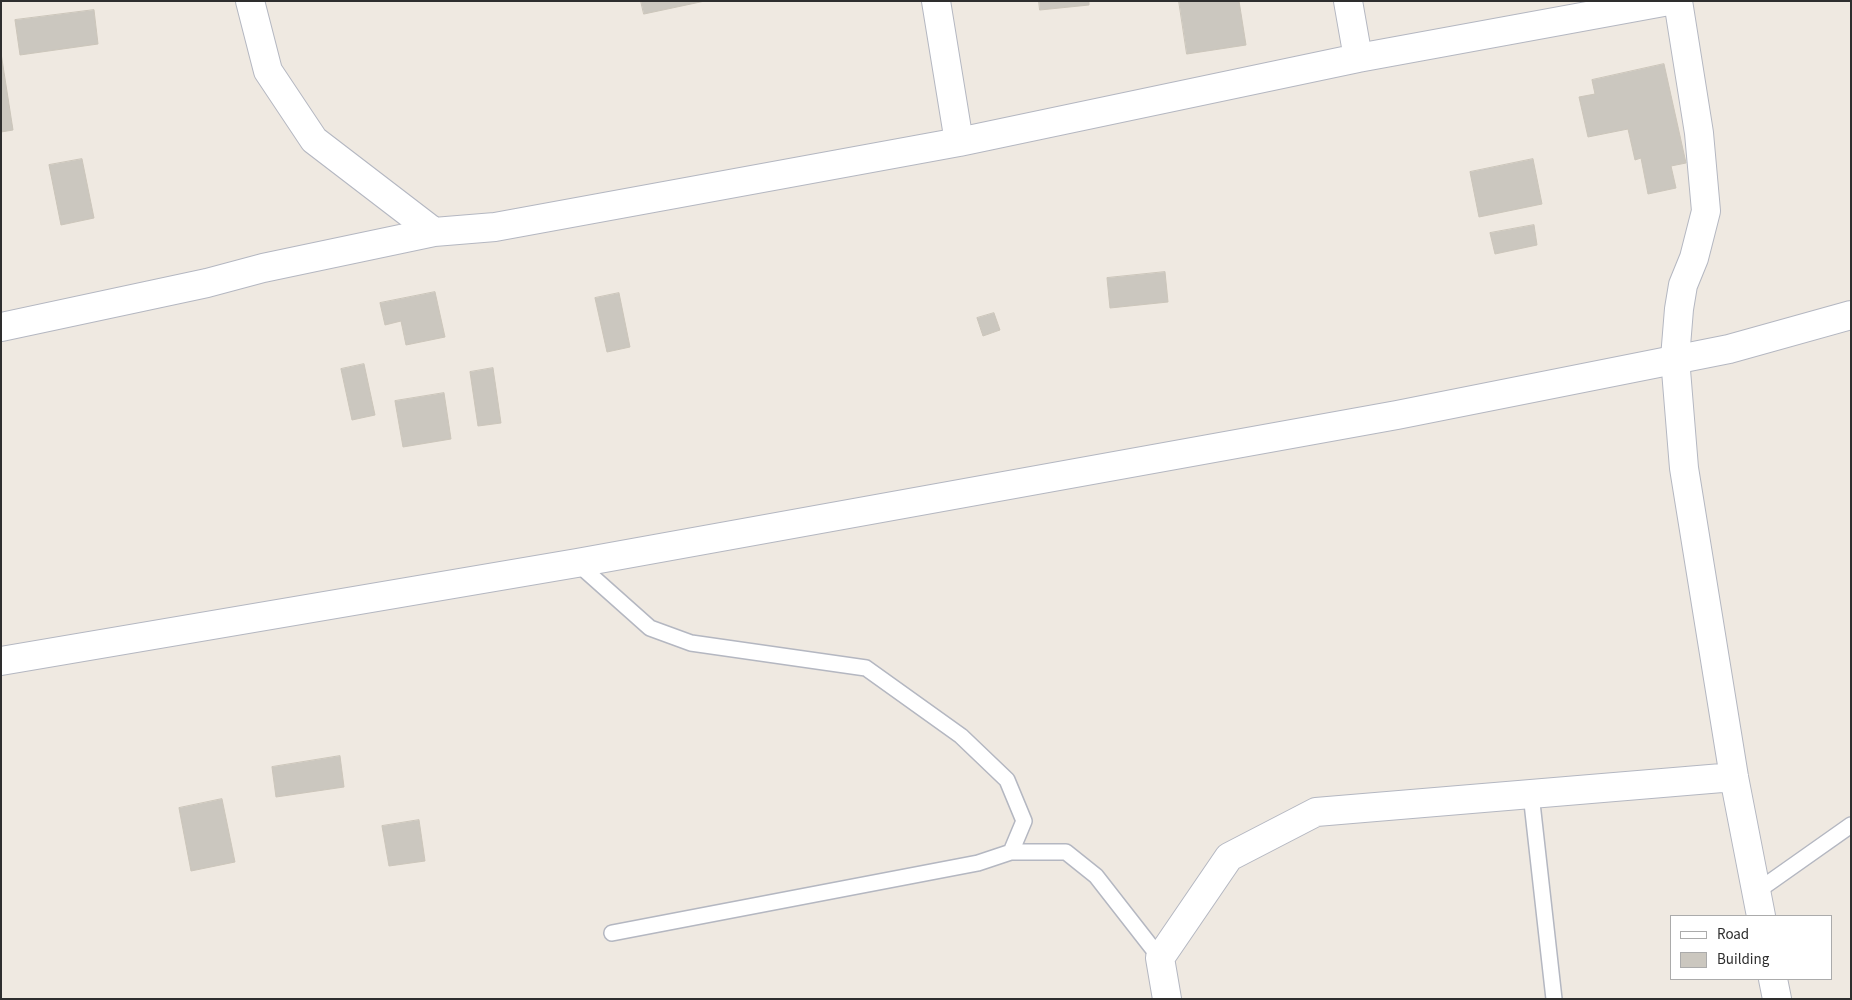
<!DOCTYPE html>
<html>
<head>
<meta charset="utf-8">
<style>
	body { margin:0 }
	#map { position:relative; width:1852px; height:1000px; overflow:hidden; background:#efe9e1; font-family:"Source Sans 3",sans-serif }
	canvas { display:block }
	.frame { position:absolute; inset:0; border:2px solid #2e2e2e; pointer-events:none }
	.legend { position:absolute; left:1670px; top:915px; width:162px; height:65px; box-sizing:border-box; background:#fff; border:1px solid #ababab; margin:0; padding:6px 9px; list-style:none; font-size:15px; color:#2e2e2e }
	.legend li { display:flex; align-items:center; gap:10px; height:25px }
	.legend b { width:25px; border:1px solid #ababab }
</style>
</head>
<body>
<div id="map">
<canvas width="1852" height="1000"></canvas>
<div class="frame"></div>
<ul class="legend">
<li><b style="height:6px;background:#fff"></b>Road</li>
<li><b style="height:14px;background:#cbc7bf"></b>Building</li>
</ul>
</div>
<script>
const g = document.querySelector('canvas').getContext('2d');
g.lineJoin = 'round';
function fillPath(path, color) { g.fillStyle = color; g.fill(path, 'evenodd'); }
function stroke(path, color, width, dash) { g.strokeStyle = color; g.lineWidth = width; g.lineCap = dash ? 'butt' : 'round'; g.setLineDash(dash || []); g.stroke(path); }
const building = new Path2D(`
	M641 1H705L644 14Z
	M1039 1H1089V5L1040 10Z
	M1179 1H1239L1246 45 1187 54Z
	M94 10 98 44 20 55 15 20Z
	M1 53 13 130 1 132Z
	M1664 64 1686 163 1671 166 1676 188 1648 194 1641 158 1635 160 1628 129 1588 137 1579 97 1595 94 1592 80Z
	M82 159 94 218 61 225 49 165Z
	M1533 159 1542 204 1479 217 1470 172Z
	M1534 225 1537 245 1495 254 1490 233Z
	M1165 272 1168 302 1110 308 1107 278Z
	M435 292 445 337 406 345 401 321 385 325 380 303Z
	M619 293 630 347 607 352 595 298Z
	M994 313 1000 330 983 336 977 318Z
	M364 364 375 415 352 420 341 369Z
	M493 368 501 423 478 426 470 372Z
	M444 393 451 439 403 447 395 401Z
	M340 756 344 787 276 797 272 767Z
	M222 799 235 862 191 871 179 808Z
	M419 820 425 861 389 866 382 826Z`);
const lane = new Path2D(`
	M577 563 650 628 691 643 866 668 961 736 1007 780 1024 821 1011 852 978 863 612 933
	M1531 794 1554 999
	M1011 852H1066L1096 876 1160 958
	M1756 892 1851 825`);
const street = new Path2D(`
	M250 1 268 71 314 140 434 232
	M936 1 959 142
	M1348 1 1358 58
	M1678 1 1699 133 1706 211 1694 258 1683 285 1679 309 1675 358 1684 468 1734 777 1761 916
	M1 327 207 283 263 268 434 232 495 227 959 142 1358 58 1669 1
	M1773 979 1777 999
	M1167 999 1160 958 1229 857 1316 812 1734 777`);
const secondary = new Path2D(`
	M1 661 577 563 1397 415 1729 349 1851 315`);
fillPath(building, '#cbc7bf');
stroke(building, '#cbc5ba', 1);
stroke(lane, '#b4b7c1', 18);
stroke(street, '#b4b7c1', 30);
stroke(secondary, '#b4b7c1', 30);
stroke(lane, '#fff', 15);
stroke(street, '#fff', 28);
stroke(secondary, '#fff', 28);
</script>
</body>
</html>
